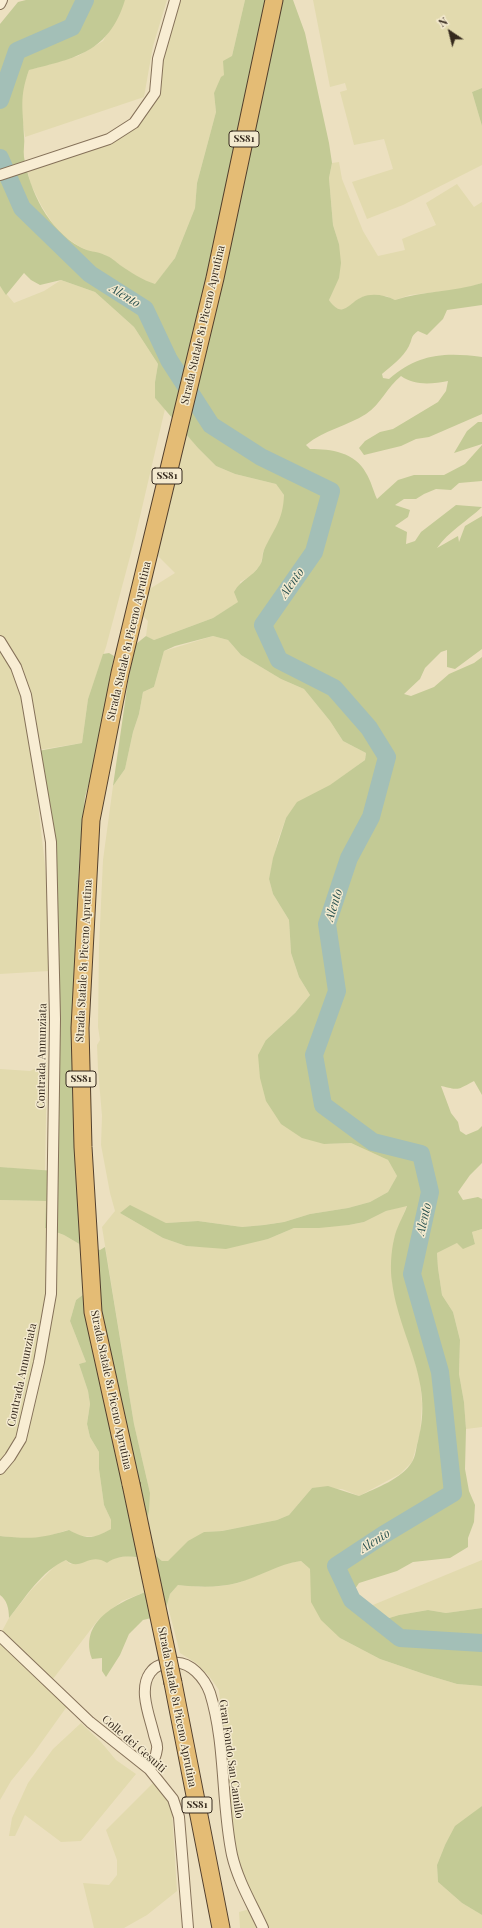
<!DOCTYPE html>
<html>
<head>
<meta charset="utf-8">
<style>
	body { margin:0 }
	#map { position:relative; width:482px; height:1928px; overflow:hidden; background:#ece0c0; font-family:"Playfair Display",serif }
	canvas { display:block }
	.north { position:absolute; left:430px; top:12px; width:40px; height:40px; -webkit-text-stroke:3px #f4eacf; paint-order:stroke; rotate:325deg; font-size:11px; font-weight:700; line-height:16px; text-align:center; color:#35291d }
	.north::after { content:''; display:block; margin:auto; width:14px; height:18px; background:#35291d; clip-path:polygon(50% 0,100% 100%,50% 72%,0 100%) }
</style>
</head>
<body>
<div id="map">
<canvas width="482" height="1928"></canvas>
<div class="north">N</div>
</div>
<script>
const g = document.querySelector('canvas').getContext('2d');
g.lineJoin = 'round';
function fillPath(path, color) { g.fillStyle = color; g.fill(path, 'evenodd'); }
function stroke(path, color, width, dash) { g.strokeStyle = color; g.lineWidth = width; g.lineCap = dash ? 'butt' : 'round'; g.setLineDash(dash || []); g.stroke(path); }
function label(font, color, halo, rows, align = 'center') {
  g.font = font + ' "Playfair Display",serif'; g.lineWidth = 3; g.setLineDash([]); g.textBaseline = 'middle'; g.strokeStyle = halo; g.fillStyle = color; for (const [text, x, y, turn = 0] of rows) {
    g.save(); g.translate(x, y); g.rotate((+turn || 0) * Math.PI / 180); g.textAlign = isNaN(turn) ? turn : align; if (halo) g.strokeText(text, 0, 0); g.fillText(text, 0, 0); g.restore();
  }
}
const farmland = new Path2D(`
	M125 0H167L153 46 144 97 25 137 21 109 22 89 29 70 78 56 103 41Z
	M180 0H245L232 56 224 75 214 93 216 112 197 183 195 208 175 258 155 285 140 279 105 255 91 252 80 247 58 232 41 205 31 185 27 169 129 130 147 114 158 98 163 55Z
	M313 0H482V88L472 92 482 126V165L403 205 367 219 352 182 393 169 384 139 354 145 340 92 347 90 345 83 330 87Z
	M339 162 342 179 363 231 378 256 405 250 402 239 436 225 426 203 457 184 474 207 482 202V283L463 289 410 295 395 300 386 296 362 297 345 309 339 310 333 306 329 300 332 291 339 244 333 225 329 178 332 163Z
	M61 280 95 292 134 327 158 364 155 382V398L165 409 135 538 106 647 88 699 82 743 32 751 48 892 49 971 0 974V286L14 303 44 291Z
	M184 431 198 448 216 466 235 474 276 484 284 495V505L282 517 263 552 261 564 251 576 240 582 239 602 213 618 154 640 146 636 148 621 142 615 148 590 175 573 155 553Z
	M213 636 228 640 241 655 281 679 304 689 330 721 343 741 366 753 365 760 286 818 278 840 269 879 273 894 289 920 291 953 299 977 310 995 295 1013 266 1040 324 1144 351 1143 388 1160 397 1176 388 1192 370 1202 348 1208 310 1214 284 1222 264 1225 242 1227 198 1221 166 1223 151 1216 120 1213 163 1238 186 1246 203 1247 268 1239 294 1228 349 1225 364 1222 386 1211 407 1205 394 1239 392 1258V1282L420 1379 422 1404 420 1434 412 1462 400 1474 359 1496 342 1489 312 1488 289 1515 277 1520 222 1531 204 1532 168 1561H162L150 1551 145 1528 150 1493 134 1424 102 1227 115 1211 110 1193 101 1145 102 1116 98 1069 97 1045 100 1040 98 1027 99 948 103 860 113 786 125 769 133 732 139 714 143 692 154 687 164 651Z
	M47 1063 45 1171 0 1167V1069L30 1071Z
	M0 1200 46 1201 45 1228 64 1235 81 1245 84 1294 76 1300 70 1321 86 1362 79 1364 88 1391 90 1404 87 1424 90 1437 99 1452V1469L104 1505 111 1520V1529L97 1537 80 1536 68 1530 45 1537 29 1539 0 1536Z
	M482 1229V1427L466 1429 464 1402 459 1374 460 1340 453 1312 442 1295 438 1268 437 1253 457 1243 475 1244 472 1232Z
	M127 1556 152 1560 158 1587 122 1601 98 1620 53 1679 48 1685 68 1705 33 1754 11 1781 0 1800V1635L9 1618 32 1589 57 1564 66 1560 70 1564 89 1559H101L107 1563 114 1558Z
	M482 1560V1608L446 1613 428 1610 399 1615 386 1619 368 1607Z
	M301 1561 310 1569 311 1584 340 1638 380 1659 427 1675 457 1684 482 1686V1806L470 1816 445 1845 437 1865 438 1882 462 1903 482 1915V1928H240L239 1912 250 1909 233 1838 219 1690 209 1676 196 1663 180 1653 167 1603 170 1594 178 1585 201 1587 221 1586 238 1583 287 1563Z
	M81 1723 101 1742 116 1760 136 1774 81 1841 61 1842 25 1815 15 1836H9L12 1818 28 1783 53 1749Z
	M155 1781 168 1801 172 1812 177 1891 147 1915 124 1928H94L83 1883 109 1885 117 1875V1860L106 1830Z`);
const green = new Path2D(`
	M26 0H125C109 52 76 58 29 70 19 98 23 108 24 136 25 143 23 150 24 157 30 192 48 229 80 247 88 252 97 251 105 255 111 257 116 262 120 265 132 273 142 280 155 284L175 258 195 208 197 183 216 112 214 93 221 77 224 75 223 61 232 56 245 0H293L305 33 329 143 332 163 329 178 333 225 339 244 341 263 339 278 329 300C343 320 348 303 362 297 372 293 385 295 395 300 423 291 453 292 482 283V305L447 310 443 319 427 335 418 331C410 337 413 338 409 346 403 358 391 366 382 374L383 378 389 379C418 354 444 352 482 357V414L429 437 416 439 401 446 364 455 359 448 365 441 380 432 393 429 438 402 446 391 448 381C432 384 415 386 401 376 387 387 381 404 366 414 347 426 324 430 306 445L310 449C331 449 355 452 366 473 371 481 373 490 377 499L398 480 414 475H444L465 464 482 445V481L459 483 451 490 436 489 424 494 416 499H404L395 505 410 510 408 517 395 526 407 532 406 544 415 541 421 532 456 505 482 507C467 521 448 532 437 548L458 536 459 542 465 526 482 516V649L455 669 447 667V650L441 652 425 668 420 679 404 694 411 696 434 687 449 674 474 663 482 657V1095L474 1081C455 1091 460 1090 441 1086L451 1113 458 1122 460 1131 466 1135 478 1130 482 1126V1163L470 1175 458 1192 463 1200 478 1197 482 1199V1229L472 1232 475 1244 463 1249 457 1243 437 1253 438 1268 442 1295 453 1312 460 1340 459 1374 464 1402 466 1429 465 1469 469 1491 475 1505 474 1522 468 1538V1547L450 1558 413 1562 397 1571 359 1583 353 1592 363 1604 386 1619 399 1615 428 1610 446 1613 482 1608V1686L457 1684 427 1675 380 1659 340 1638 321 1620 311 1602 310 1569 301 1561C278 1564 259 1577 237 1583 217 1588 198 1587 178 1585L170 1594 164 1615 143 1620 129 1634 120 1655 106 1677 102 1671V1658L92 1659C77 1616 128 1599 158 1587L152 1560C136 1557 121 1553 107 1563 89 1551 80 1573 66 1560 41 1571 26 1597 9 1618 9 1609 7 1600 0 1595V1536C30 1539 39 1539 69 1530 87 1540 93 1539 111 1529V1520L104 1505 99 1469V1452L90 1437 87 1424 90 1404 88 1391 79 1364 86 1362 70 1321 76 1300 84 1294 81 1245 64 1235 45 1228 46 1201 0 1200V1167L55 1171 51 834 38 751 82 743 88 699 103 654 109 653 114 656 95 761 85 797 79 862 76 970 96 1249 100 1250 105 1247 134 1424 150 1493 149 1511 145 1528 150 1551 162 1561H168L188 1541 204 1532 222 1531 277 1520 289 1515 312 1488 328 1486 359 1496C376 1488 402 1479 412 1462 416 1456 416 1447 418 1441 435 1380 399 1338 392 1282 390 1269 391 1252 394 1239 396 1228 403 1217 407 1206L386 1211 364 1222 349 1225 319 1228H294L268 1239 226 1249 186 1246 163 1238 120 1213 130 1205 166 1223 198 1221 242 1227 264 1225 284 1222 310 1214 348 1208 370 1202 388 1192 397 1176 388 1160 351 1143 324 1144 302 1138 281 1124 266 1101 260 1078 258 1055 266 1040 295 1013 310 995 299 977 291 953 289 920 273 894 269 879 273 858 286 818 297 802 330 785 365 760 366 753 343 741 330 721 304 689 281 679 241 655 228 640 213 636 175 646 164 651 154 687 143 692 139 714 133 732 125 769 113 786 128 681 136 644 146 636 154 640 213 618 238 602 234 592C242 578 252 578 260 565 263 561 262 555 264 550 274 528 283 521 284 495L276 484 235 474 216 466 198 448 155 398V382L158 364 134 327 95 292 61 280 40 285 31 280 24 273 6 295 0 286V24L18 2Z
	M482 88V126L472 92Z
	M478 422H482V444L454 453 467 431Z
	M482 1806V1915L462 1903 438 1882 437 1865 445 1845 455 1826Z`);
const river = new Path2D(`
	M0 100 17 51 72 27 85 0
	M0 158 22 208 90 274 145 309 169 360 211 425 261 457 331 491 314 552 263 625 279 660 334 688 369 728 387 757 371 817 349 858 327 924 337 991 314 1055 323 1105 373 1142 421 1154 430 1192 412 1274 440 1372 453 1493 383 1535 336 1566 352 1600 400 1638 482 1643`);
const minor = new Path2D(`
	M0 4 2 0
	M0 175 109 139 134 123 155 93 158 59 175 0
	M0 641 16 667 26 695 51 842 55 1019 51 1294 39 1362 21 1439 10 1457 0 1469
	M0 1636 90 1722 149 1769 173 1799 179 1817 188 1928
	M149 1769C153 1763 156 1757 157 1749 158 1745 155 1739 154 1735 150 1717 138 1690 150 1673 156 1664 164 1664 173 1663 190 1660 205 1679 210 1693 226 1744 221 1803 232 1855 238 1881 252 1904 263 1928`);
const trunk = new Path2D(`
	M131 1484 93 1312 83 1147 80 1028 91 820 120 673 215 278 274 0
	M173 1683 221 1928`);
const trunkBridge = new Path2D(`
	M131 1484 173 1683`);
const shields = [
	[244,139,30],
	[167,476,30],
	[81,1079,30],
	[197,1805,30]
];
const shieldNames = [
	["SS81",244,139],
	["SS81",167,476],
	["SS81",81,1079],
	["SS81",197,1805]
];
const streetNames = [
	["Strada Statale 81 Piceno Aprutina",203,325,-77],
	["Strada Statale 81 Piceno Aprutina",129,641,-77],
	["Strada Statale 81 Piceno Aprutina",84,961,-87],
	["Contrada Annunziata",42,1056,-89],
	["Contrada Annunziata",22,1375,-78],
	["Strada Statale 81 Piceno Aprutina",111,1390,78],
	["Strada Statale 81 Piceno Aprutina",177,1707,79],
	["Colle dei Gesuiti",134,1744,41],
	["Gran Fondo San Camillo",231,1759,82]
];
const waterNames = [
	["Alento",125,296,32],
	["Alento",292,583,-55],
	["Alento",334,905,-73],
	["Alento",424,1219,-77],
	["Alento",375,1541,-32]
];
fillPath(farmland, '#e2daae');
fillPath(green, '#c3ca95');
stroke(river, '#a3bfb7', 18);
stroke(minor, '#857159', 12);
stroke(trunk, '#523f2d', 19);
stroke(minor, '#f8edd3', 10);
stroke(trunk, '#e4bc75', 17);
stroke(trunkBridge, '#523f2d', 19, []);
stroke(trunkBridge, '#e4bc75', 17);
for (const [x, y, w] of shields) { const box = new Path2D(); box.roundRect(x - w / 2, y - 8, w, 16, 3); g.fillStyle = '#f4eacf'; g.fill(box); stroke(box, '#35291d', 1); }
label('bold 10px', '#35291d', null, shieldNames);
label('11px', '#35291d', '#f4eacf', streetNames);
label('italic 12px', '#2c5452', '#f4eacf', waterNames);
</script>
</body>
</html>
